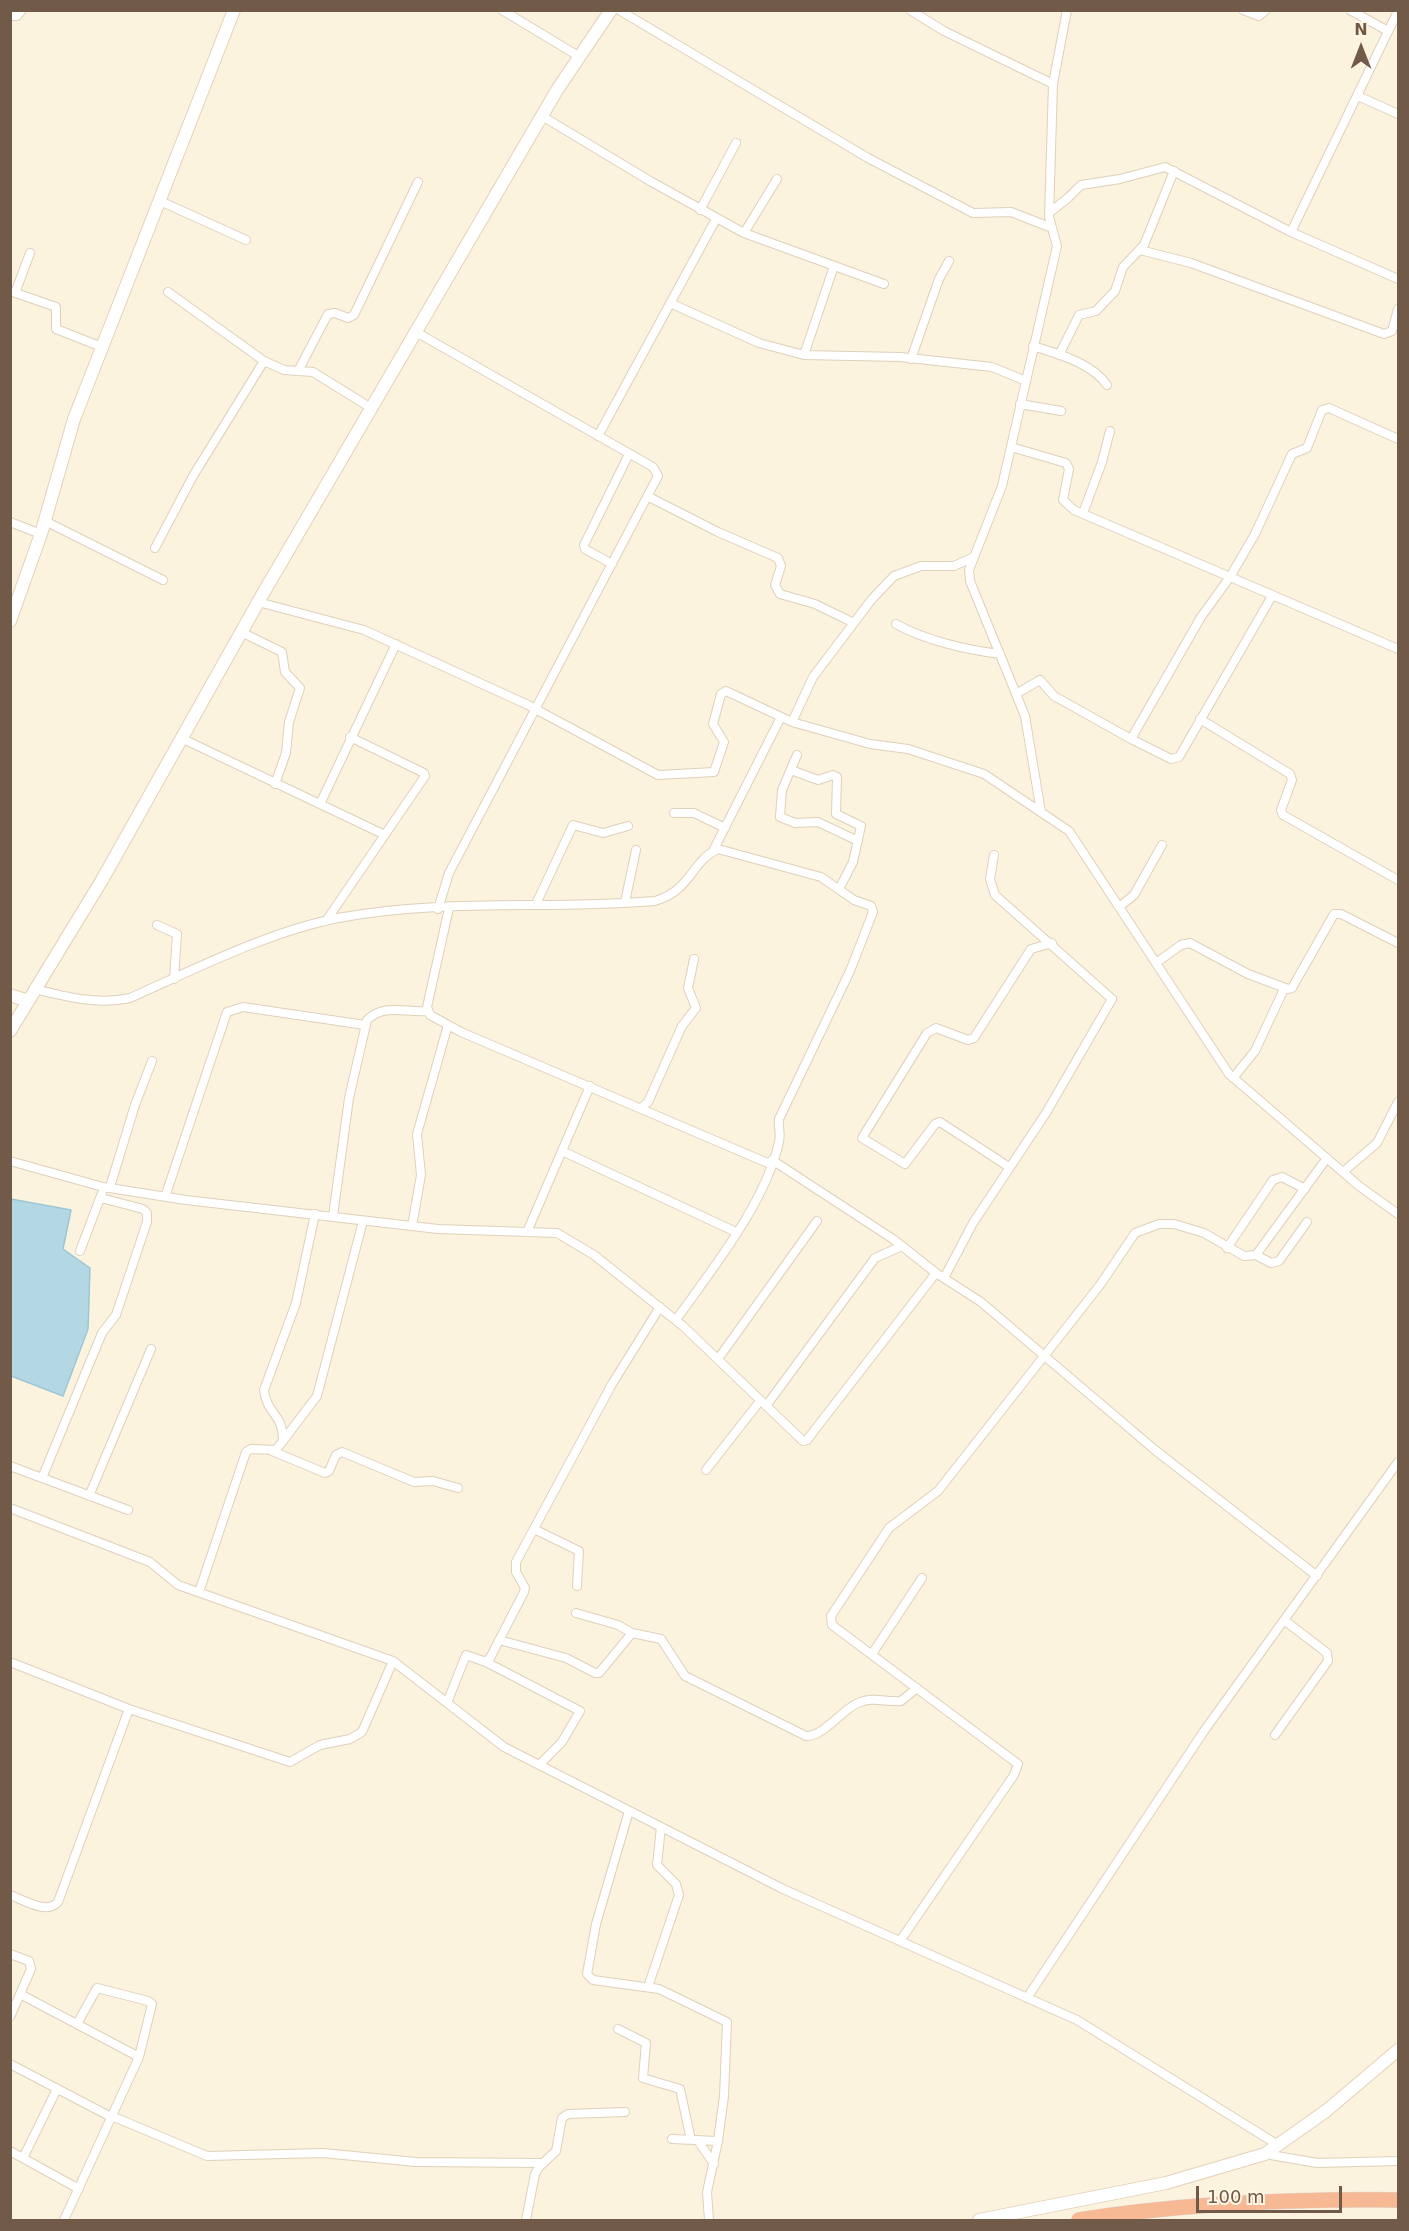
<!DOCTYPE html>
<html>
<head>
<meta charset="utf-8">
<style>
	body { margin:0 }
	#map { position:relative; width:1409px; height:2231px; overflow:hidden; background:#fcf3de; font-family:"DejaVu Sans",sans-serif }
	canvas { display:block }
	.frame { position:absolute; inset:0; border:12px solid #715a47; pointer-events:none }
	.north { position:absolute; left:1331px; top:18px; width:60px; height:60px; -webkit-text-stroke:4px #fff7e4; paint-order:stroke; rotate:0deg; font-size:16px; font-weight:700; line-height:24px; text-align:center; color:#715a47 }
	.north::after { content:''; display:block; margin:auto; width:21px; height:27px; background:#715a47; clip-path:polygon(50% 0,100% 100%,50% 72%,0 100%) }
	.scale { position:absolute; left:1196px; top:2186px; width:146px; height:27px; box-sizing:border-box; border:3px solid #715a47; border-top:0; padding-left:8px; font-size:18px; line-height:21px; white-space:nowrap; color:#715a47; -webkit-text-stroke:4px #fff7e4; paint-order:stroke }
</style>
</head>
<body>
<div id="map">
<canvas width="1409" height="2231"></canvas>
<div class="frame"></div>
<div class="north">N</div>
<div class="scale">100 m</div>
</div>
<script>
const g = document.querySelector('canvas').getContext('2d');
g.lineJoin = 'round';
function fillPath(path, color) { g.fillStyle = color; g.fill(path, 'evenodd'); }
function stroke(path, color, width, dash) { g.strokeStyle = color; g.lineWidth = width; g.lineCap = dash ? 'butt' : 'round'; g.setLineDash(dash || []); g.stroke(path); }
const water = new Path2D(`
	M11 1199 71 1210 63 1249 90 1268 88 1329 63 1396 11 1376Z`);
const street = new Path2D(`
	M502 10 580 57
	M619 10 868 158 973 213 1011 212 1052 228
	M910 10 944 31 1053 84
	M1243 10 1259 16 1266 10
	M1350 10 1388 31
	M10 16H17L22 10
	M1358 96 1398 114
	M542 116 650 181 744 233 884 284
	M160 201 246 240
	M700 210 736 143
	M1050 212 1068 198 1081 185 1120 179 1165 167 1291 232 1398 279
	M1291 232 1398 11
	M744 233 777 179
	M1140 250 1191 263 1384 334 1392 331 1398 309
	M10 291 56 307V329L102 347
	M168 292 264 361 284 370 313 372 371 408
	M15 293 30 253
	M670 303 759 343 804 355 900 357 992 367 1026 381
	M416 332 653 467 658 476 449 873 438 909
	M1033 346C1058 354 1092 363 1107 385
	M804 355 834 266
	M1059 355 1079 315 1096 311 1115 291 1123 267 1144 245 1174 171
	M911 359 939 279 949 261
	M298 371 328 314 335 313 348 318 354 315 418 182
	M1020 404 1061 411
	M598 436 716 219
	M1011 447 1066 463 1069 469 1063 500 1074 510 1398 649
	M649 497 718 532 778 558 781 566 775 585 780 594 815 604 854 623
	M1083 513 1102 462 1110 431
	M45 521 163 580
	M10 522 41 534
	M155 548 193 476 264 361
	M612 564 585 549 584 545 629 454
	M258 602 364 630 528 705 658 775 714 772 724 742 713 724 721 694 726 691 792 722 870 744 908 749 984 774 1069 831 1229 1074 1359 1186 1398 1214
	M896 624C924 640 967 650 1000 654
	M241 632 282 652 285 672 300 688 289 722 286 753 275 784
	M1016 694 1040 680 1054 696 1131 739 1201 617 1230 577 1255 534 1292 454 1307 448 1322 410 1329 408 1398 439
	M1200 719 1290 774 1292 780 1281 810 1283 815 1398 880
	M792 722 813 677 872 599 894 576 921 566H954L974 557
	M181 738 385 835
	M1131 739 1171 759 1179 757 1272 596
	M797 755 782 790 780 817 795 823 818 822 858 841
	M791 770 818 780 833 775 837 777 836 814 861 826 853 862 839 889
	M320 804 396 644
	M1041 812 1025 716 970 581 969 570 1002 486 1057 246 1049 217 1053 84 1067 10
	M674 813H694L725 828
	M713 851 781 717
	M625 902 636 850
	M536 904 573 825 603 833 628 826
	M1119 907 1134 895 1162 845
	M449 908 427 1007 430 1015 461 1032 770 1164
	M326 921 425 776 424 773 350 737
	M157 925 177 934 174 979
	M1156 963 1181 945 1190 943 1248 974 1288 989 1292 988 1334 914H1341L1398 943
	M35 989C66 997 98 1005 130 998 195 969 268 932 338 918 442 898 550 910 655 901 691 891 692 860 718 849L821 877 854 900 871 906 873 912 850 971 779 1119C778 1126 781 1134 779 1142 765 1204 712 1269 676 1320
	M1233 1078 1255 1051 1284 989
	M641 1108 648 1102 682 1026 696 1008 688 988 694 959
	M562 1151 736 1232
	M772 1160 893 1239 936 1273 981 1302 1155 1450 1317 1576
	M10 1161 103 1187 186 1200 438 1229 557 1233 594 1255 683 1326 803 1441 807 1440 936 1273
	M1009 1167 940 1122 935 1124 905 1164 862 1138 927 1033 936 1028 968 1040 974 1038 1031 949 1052 943
	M1343 1172 1377 1143 1398 1102
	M110 1187 135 1105 152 1061
	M165 1197 227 1012 243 1007 365 1025
	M333 1216 349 1098 367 1020C384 1003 405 1013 427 1011
	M412 1226 421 1175 417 1134 448 1025
	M527 1232 590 1086
	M1227 1248 1273 1180 1282 1177 1305 1189
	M80 1251 102 1193
	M1256 1255 1271 1263 1279 1261 1307 1222
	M944 1278 973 1223 1046 1113 1112 999 995 895 990 879 994 855
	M718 1359 817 1221
	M766 1406 875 1258 902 1246
	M283 1441C283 1413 267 1415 264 1390L296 1303 315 1214
	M272 1451 325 1473 329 1471 336 1455 342 1452 414 1482 433 1481 458 1488
	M10 1466 128 1510
	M706 1470 760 1401
	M42 1478 102 1333 116 1315 147 1222V1213L143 1209 101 1198
	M89 1496 151 1349
	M10 1508 150 1562 178 1585 393 1661 504 1747 783 1889 1077 2020 1278 2145
	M534 1529 579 1551 577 1586
	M199 1592 246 1452 251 1449 276 1450 317 1396 363 1221
	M576 1613 618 1625 632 1633
	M499 1640 566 1658 595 1673H599L632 1633 661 1639 685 1676 806 1736C825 1736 841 1710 858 1703 874 1696 886 1703 901 1701L917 1688
	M872 1654 922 1578
	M10 1662 129 1709 290 1762 320 1745 350 1739 362 1732 393 1661
	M486 1662 580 1711 562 1742 539 1765
	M447 1703 466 1655 483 1661 489 1660 524 1592 525 1588 516 1572V1562L612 1384 660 1307
	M1275 1735 1328 1661 1327 1653 1284 1620
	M629 1811 596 1924 587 1974 593 1980 659 1989 727 2022 724 2096 718 2141 707 2192 709 2220
	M10 1895C24 1900 47 1915 58 1902L129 1709
	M900 1941 1014 1775 1018 1764 832 1625 831 1616 889 1528 938 1491 1100 1285 1135 1233 1159 1224H1174L1204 1233 1244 1256 1256 1255 1327 1158
	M10 1954 29 1961 31 1969 10 2017
	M648 1987 679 1895 676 1884 657 1865 661 1827
	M20 1994 139 2057
	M1027 1998 1204 1731 1398 1462
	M618 2029 646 2043 643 2078 680 2089 691 2140
	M10 2064 113 2118
	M114 2117 207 2156 323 2153 416 2162 542 2163
	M672 2139 718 2141
	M698 2141 714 2164
	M10 2151 79 2189
	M1265 2154 1317 2163 1398 2161
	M23 2158 57 2089
	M64 2220 139 2057 152 2004 148 2001 97 1988 77 2024
	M526 2220 535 2174 539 2167 556 2151 562 2118 568 2114 625 2112`);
const secondary = new Path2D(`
	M10 621 41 534 74 419 234 10
	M10 995 28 1001
	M10 1031 102 880 261 597 557 90 611 10
	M979 2220 1166 2183 1265 2154 1326 2111 1398 2050`);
const highway = new Path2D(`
	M1079 2220C1185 2203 1292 2199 1398 2200`);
fillPath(water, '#b3d8e4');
stroke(water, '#9ac7d6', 1.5);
stroke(street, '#dfd0ba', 10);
stroke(secondary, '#e4d1b8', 14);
stroke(highway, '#e0dbd7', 16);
stroke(street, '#fff', 8);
stroke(secondary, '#fff', 12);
stroke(highway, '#f7b894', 15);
</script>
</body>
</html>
